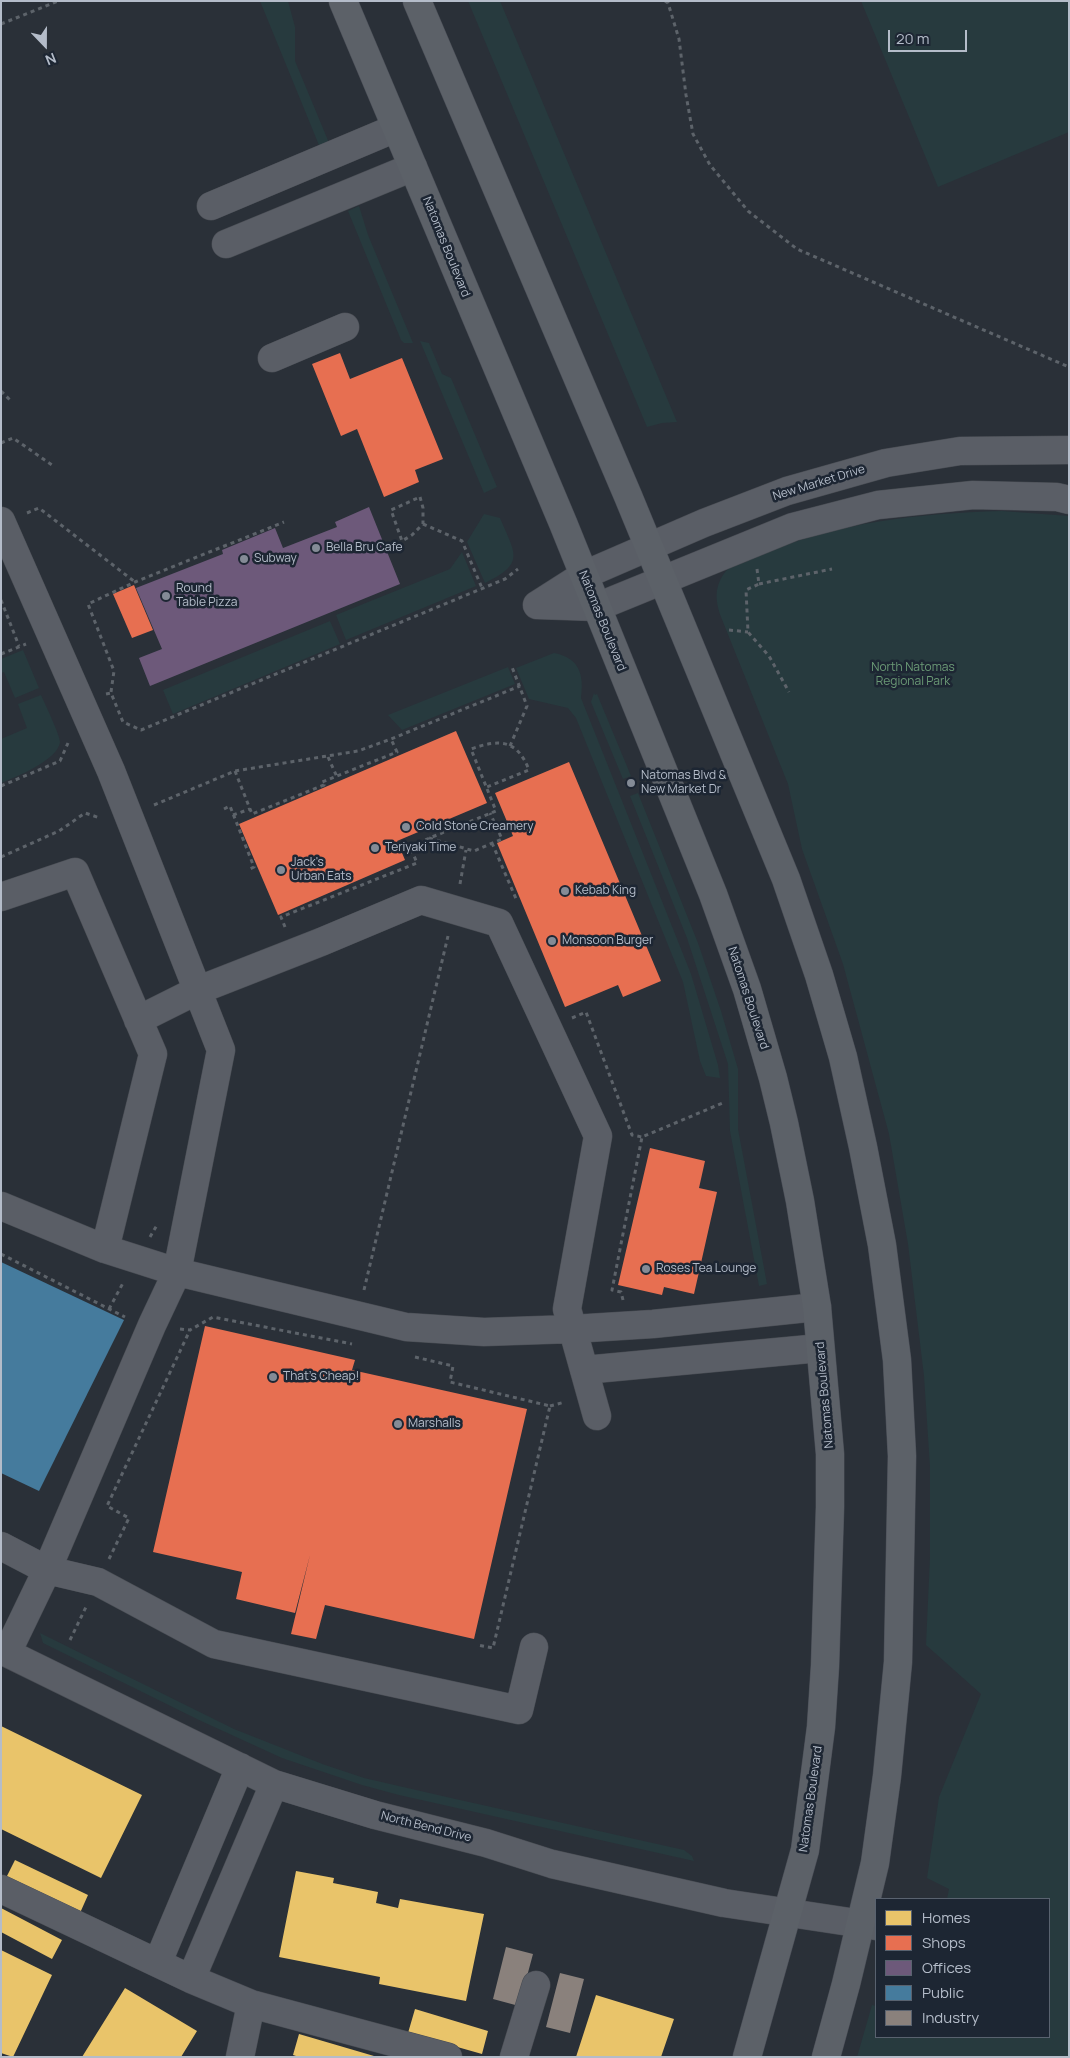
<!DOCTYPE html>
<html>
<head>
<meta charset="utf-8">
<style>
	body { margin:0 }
	#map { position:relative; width:1070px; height:2058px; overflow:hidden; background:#2a3038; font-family:Manrope,sans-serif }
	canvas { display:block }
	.frame { position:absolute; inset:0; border:2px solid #b4bcc9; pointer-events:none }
	.legend { position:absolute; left:875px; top:1898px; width:175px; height:140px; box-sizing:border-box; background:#1d2633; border:1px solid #59626f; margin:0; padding:6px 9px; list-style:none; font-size:15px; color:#b4bcc9 }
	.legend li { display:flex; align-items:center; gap:10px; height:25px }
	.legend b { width:25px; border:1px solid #59626f }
	.north { position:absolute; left:20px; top:20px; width:50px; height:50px; -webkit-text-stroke:4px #1d2633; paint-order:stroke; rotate:158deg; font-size:14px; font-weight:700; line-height:20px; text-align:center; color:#b4bcc9 }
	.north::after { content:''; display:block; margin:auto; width:18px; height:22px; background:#b4bcc9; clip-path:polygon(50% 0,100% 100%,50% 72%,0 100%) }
	.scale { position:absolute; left:888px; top:30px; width:79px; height:22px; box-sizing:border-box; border:2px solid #b4bcc9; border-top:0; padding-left:6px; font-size:15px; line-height:18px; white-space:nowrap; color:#b4bcc9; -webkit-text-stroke:4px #1d2633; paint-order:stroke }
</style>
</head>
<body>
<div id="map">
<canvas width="1070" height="2058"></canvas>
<div class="frame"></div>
<ul class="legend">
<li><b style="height:14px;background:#e9c46a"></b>Homes</li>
<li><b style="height:14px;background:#e76f51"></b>Shops</li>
<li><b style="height:14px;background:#6d597a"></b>Offices</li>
<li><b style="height:14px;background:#457b9d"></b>Public</li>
<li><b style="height:14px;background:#8a817c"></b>Industry</li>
</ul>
<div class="north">N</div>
<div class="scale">20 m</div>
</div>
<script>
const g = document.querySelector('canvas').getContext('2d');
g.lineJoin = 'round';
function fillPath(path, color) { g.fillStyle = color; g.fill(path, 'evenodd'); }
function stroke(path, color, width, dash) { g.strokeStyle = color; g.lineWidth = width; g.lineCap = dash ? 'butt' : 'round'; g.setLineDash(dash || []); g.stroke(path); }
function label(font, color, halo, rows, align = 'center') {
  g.font = font + ' Manrope,sans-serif'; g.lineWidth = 5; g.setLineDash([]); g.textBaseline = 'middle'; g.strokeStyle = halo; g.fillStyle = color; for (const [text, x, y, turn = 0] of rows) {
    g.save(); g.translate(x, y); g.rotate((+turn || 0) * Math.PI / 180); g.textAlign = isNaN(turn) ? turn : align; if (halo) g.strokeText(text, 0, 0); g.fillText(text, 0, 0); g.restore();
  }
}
const green = new Path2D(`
	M260 1H288L295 27V61L332 150 323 155Z
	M468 1H500L677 422 662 423 647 427Z
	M861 1H1069V132L938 187Z
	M359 206 368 235 413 343H404L401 340 348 211Z
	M420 341 429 343 442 374 451 378 497 487 484 493Z
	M1002 511 1069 516V2057H857L872 2005 876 2006V2037H1049V1899H947L949 1889 927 1878 939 1797 981 1694 926 1645 930 1557V1467L924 1376 908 1244 889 1134 843 964 802 849 788 784 721 617C715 600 714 586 726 571 734 562 750 559 760 555 841 521 916 514 1002 511Z
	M484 514 500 518C515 554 526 563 485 583L467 542Z
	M462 552 476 586 346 640 336 615 450 569Z
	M330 621 340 644 173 714 163 690Z
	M23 650 39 688 15 698 4 672 1 673V659Z
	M554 653C580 658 584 675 581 698L691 974 718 1065 720 1078 706 1076 700 1061 683 982 576 718 568 708 529 699 516 668Z
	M508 667 515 684 402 730 388 715Z
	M594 693 595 695 597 694 631 776 623 779 591 702Z
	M41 695C45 704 60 735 60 742 58 760 16 777 1 783V739L27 728 18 704Z
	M638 793 698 943 721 1011 738 1069V1129L767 1284 759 1286 730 1131 728 1064 687 938 630 796Z
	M40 1633 234 1729 325 1765 364 1778 451 1798 684 1850 692 1856 694 1861 399 1795 362 1785 282 1758 199 1720 43 1643Z`);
const homes = new Path2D(`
	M1 1726 142 1795 101 1878 1 1829Z
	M15 1860 88 1895 80 1913 6 1878Z
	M296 1871 334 1878 333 1883 378 1892 376 1903 398 1908 400 1899 484 1914 466 2001 379 1984 380 1977 279 1957Z
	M1 1908 62 1940 52 1959 1 1932Z
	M1 1950 52 1975 13 2057 1 2053Z
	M125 1988 197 2031 181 2057H82Z
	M596 1995 674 2019 661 2057H576Z
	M415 2009 488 2031 482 2054 408 2033Z
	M299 2034 374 2056V2057H299L293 2055Z`);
const shops = new Path2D(`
	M340 353 350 379 402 358 443 459 415 470 419 482 384 497 357 429 341 436 312 364Z
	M134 585 153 630 132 638 113 594Z
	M456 731 487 803 397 841 405 860 278 915 239 824Z
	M569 762 661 981 623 997 618 985 565 1007 497 843 513 836 495 793Z
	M650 1148 705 1161 699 1188 717 1192 694 1294 664 1287 662 1295 618 1285Z
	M205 1326 355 1360 352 1370 527 1409 474 1639 325 1605 316 1639 291 1634 310 1555 295 1613 236 1599 242 1572 153 1552Z`);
const offices = new Path2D(`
	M369 507 400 584 150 686 139 658 162 649 136 588 223 554 222 550 275 528 283 548 337 527 335 522Z`);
const public = new Path2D(`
	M1 1262 124 1320 39 1491 1 1473Z`);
const industry = new Path2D(`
	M506 1947 533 1954 519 2006 493 1999Z
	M560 1973 584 1979 570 2033 546 2027Z`);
const path = new Path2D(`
	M665 1 668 3 679 39 686 95 693 134 710 165 748 211 797 249 1069 367
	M1 24 58 1
	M1 391 10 400
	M1 443 13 438 52 465
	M420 497 423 508V524L412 535 402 541 391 510Z
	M27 513 39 508 135 582
	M423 524 462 541 482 588
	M757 569 759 584 746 590 748 632 769 656 789 692
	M759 584 832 569
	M1 600 19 646
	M729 630 748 632
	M1 654 26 644
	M111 692 114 671 88 604 135 582 284 522
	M106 694 111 693 123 722 141 730 505 579 518 569
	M510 746 527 706 512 667
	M328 757 337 777
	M235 771 252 814 324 785 322 782 397 752 391 739
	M1 786 60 761 68 743
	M154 805 235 771 358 751 391 739 520 686
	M224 809 230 806 254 867 248 870
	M233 815 250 809
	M429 838 474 851 502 839 490 813
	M492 843 517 901
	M1 857 59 831 85 813 100 818
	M460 884 466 850
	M285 927 281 917 417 863 410 846 496 811 471 749C499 739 517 739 529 770L487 787
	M572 1018 586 1012 632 1135 642 1137
	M150 1237 157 1225
	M1 1254 125 1317
	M364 1290 448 936
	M623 1300 621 1292 612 1290 642 1137 725 1102
	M109 1309 123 1283
	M180 1329 190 1330 213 1317 352 1344
	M415 1357 453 1366 450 1382 550 1406 493 1648 478 1645
	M550 1406 565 1402
	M109 1559 129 1518 107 1506 190 1330
	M70 1640 86 1607`);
const minor = new Path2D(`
	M211 206 396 128
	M226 244 413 167
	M272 358 345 327
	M1 521 111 771 221 1050 177 1272 152 1325 47 1570 7 1653
	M537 605 584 575 704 523 787 491 886 463 960 451 1069 450
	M537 605 597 607 793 527 878 505 973 495 1057 497 1069 500
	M1 897 75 872 153 1054 105 1249 1 1206
	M138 1020 196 991 321 942 421 900 499 923 598 1136 567 1309 597 1416
	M105 1249 177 1272 406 1327 484 1332 572 1329 653 1324 817 1307
	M584 1370 820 1348
	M1 1546 47 1570 98 1582 214 1644 519 1710 534 1647
	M1 1650 274 1784 375 1815 486 1843 552 1864 724 1903 876 1926
	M1 1889 191 1979 251 2004 448 2057
	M158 1962 240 1767
	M191 1979 274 1784
	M240 2057 251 2004
	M514 2057 536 1985`);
const major = new Path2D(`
	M343 1 563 523 713 894 747 989 773 1078 784 1123 800 1201 817 1307 830 1454V1507L825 1666 821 1727 805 1850 747 2057
	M417 1 628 496 786 879 819 975 843 1057 863 1147 882 1245 897 1360 902 1456 898 1662 887 1776 875 1863 846 1984 826 2057`);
const markers = [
	[316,548,5,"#848b96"],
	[244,559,5,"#848b96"],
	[166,596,5,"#848b96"],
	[631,783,5,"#848b96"],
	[406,827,5,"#848b96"],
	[375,848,5,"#848b96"],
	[281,870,5,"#848b96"],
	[565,891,5,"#848b96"],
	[552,941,5,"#848b96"],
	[646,1269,5,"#848b96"],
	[273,1377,5,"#848b96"],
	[398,1424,5,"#848b96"]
];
const streetNames = [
	["Natomas Boulevard",446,247,68],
	["New Market Drive",819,483,-17],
	["Natomas Boulevard",602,621,68],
	["Natomas Boulevard",748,998,72],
	["Natomas Boulevard",825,1395,-95],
	["Natomas Boulevard",811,1799,-82],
	["North Bend Drive",426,1827,14]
];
const poiNames = [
	["Bella Bru Cafe",326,548],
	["Subway",254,559],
	["Round",176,589],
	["Table Pizza",176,603],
	["Natomas Blvd &",641,776],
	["New Market Dr",641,790],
	["Cold Stone Creamery",416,827],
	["Teriyaki Time",385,848],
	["Jack's",291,863],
	["Urban Eats",291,877],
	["Kebab King",575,891],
	["Monsoon Burger",562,941],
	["Roses Tea Lounge",656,1269],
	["That’s Cheap!",283,1377],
	["Marshalls",408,1424]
];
const parkNames = [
	["North Natomas",913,668],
	["Regional Park",913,682]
];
fillPath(green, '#273a3e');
fillPath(homes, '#e9c46a');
fillPath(shops, '#e76f51');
fillPath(offices, '#6d597a');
fillPath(public, '#457b9d');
fillPath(industry, '#8a817c');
stroke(minor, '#484c53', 29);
stroke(major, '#484c55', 29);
stroke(path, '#5d636a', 3, [4, 4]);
stroke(minor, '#5a5e66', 28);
stroke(major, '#5c6168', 28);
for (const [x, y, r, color] of markers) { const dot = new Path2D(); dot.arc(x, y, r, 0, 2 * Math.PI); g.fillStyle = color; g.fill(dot); stroke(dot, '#1d2633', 2); }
label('12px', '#b4bcc9', '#1d2633', streetNames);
label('12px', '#b4bcc9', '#1d2633', poiNames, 'left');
label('12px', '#6b9a76', '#1d2633', parkNames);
</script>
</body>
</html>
